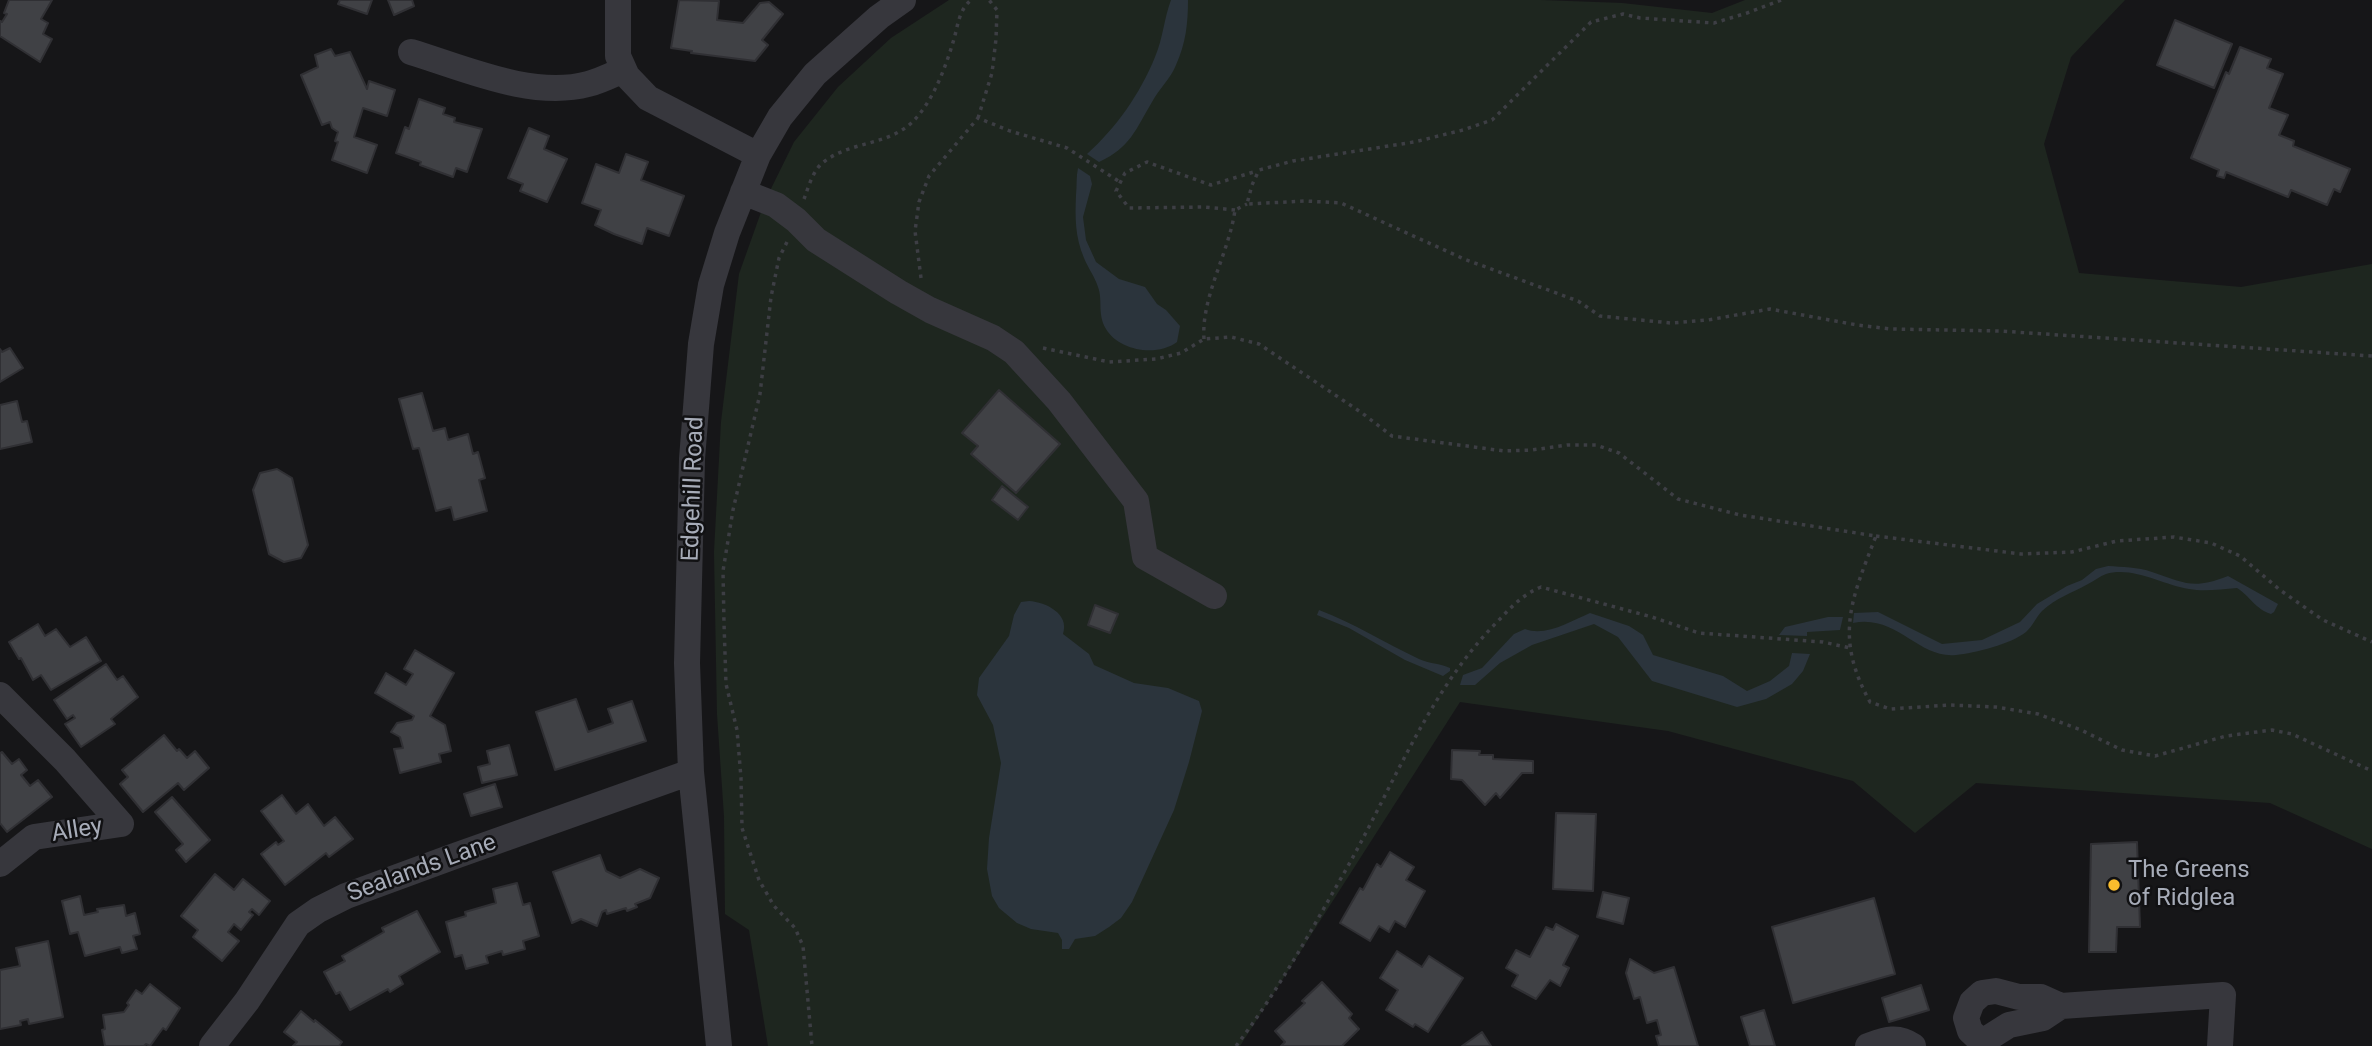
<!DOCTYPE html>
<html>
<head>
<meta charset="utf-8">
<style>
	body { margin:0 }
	canvas { display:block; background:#161618 }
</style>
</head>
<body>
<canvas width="2372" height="1046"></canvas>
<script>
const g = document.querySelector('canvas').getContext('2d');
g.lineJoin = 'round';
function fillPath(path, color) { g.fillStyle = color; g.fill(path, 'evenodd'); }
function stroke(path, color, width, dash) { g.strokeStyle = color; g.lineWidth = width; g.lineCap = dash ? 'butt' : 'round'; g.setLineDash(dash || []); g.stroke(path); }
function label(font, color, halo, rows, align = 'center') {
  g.font = font + ' Roboto,sans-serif'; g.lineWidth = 5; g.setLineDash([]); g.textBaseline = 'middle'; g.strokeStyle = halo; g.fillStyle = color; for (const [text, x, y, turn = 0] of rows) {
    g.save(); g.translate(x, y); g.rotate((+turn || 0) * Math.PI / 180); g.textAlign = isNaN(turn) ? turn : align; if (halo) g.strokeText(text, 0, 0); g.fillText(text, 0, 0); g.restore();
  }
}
const green = new Path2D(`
	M949 0H1541L1622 3 1712 13 1745 0H2125L2071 57 2044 144 2079 273 2241 287 2372 264V849L2270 803 1976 783 1915 833 1853 781 1668 731 1460 702 1240 1046H768L749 930 725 914 724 816 717 714 714 552 721 422 739 274 765 201 794 142 838 87 891 38Z`);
const water = new Path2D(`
	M1171 0H1188C1188 23 1186 43 1176 65 1171 78 1159 89 1152 102 1136 129 1130 148 1099 162L1087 154C1116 128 1140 94 1155 57 1163 39 1164 18 1171 0Z
	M1078 168 1090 176 1092 184 1083 217 1086 240 1096 262 1119 279 1145 287 1157 304 1166 310 1180 326 1177 342C1157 357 1119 351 1106 329 1097 314 1103 300 1098 287 1095 277 1088 268 1084 258 1075 237 1075 218 1076 195 1077 186 1076 177 1078 168Z
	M2108 566C2122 567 2138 567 2152 572 2186 583 2192 590 2228 576L2278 604 2274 612 2271 614C2255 609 2250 596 2237 588 2221 589 2205 592 2189 589 2163 585 2133 566 2106 574 2100 576 2094 581 2088 584 2072 593 2056 598 2042 611 2036 617 2033 626 2026 632 2011 644 1975 653 1956 655 1918 659 1897 614 1853 623L1854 613 1878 612 1942 644 1982 640 2020 622 2037 604 2067 586 2082 580 2096 569Z
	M1029 601C1046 602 1070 614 1063 634L1089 654 1094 665 1134 683 1168 688 1199 701 1202 711 1189 762 1174 810 1132 902 1121 918 1109 927 1095 936 1075 939 1069 949H1062V940L1058 933 1031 929 1017 923 999 908 992 896 987 869 989 838 1001 763 993 725 977 695 979 678 1009 636 1014 615 1021 602Z
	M1319 610C1354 623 1385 643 1419 659 1429 664 1440 663 1450 668V671L1443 676 1405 660 1349 628 1317 615Z
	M1590 613 1629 626 1643 635 1653 655 1723 676 1747 691 1770 681 1789 666 1792 653 1810 654 1803 671 1792 684 1766 699 1737 707 1652 681 1618 637 1594 624 1532 645 1500 663 1475 685H1460L1463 675 1482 668 1514 634 1525 629C1546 637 1571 621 1590 613Z
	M1828 617H1843L1840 630 1807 632V636L1779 635 1785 627Z`);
const building = new Path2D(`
	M9 0H52L41 19 48 23 43 34 52 39 40 62 0 36V21L2 22 7 14 4 13Z
	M340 0H372L367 14 338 4Z
	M388 0H412L414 6 394 15Z
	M679 0 719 1 717 20 743 23 760 3 769 2 783 14 762 40 768 45 755 61 691 53 692 51 671 48Z
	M2175 20 2232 44 2214 88 2157 65Z
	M2240 47 2271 59 2267 68 2283 74 2269 108 2288 115 2279 135 2294 141 2293 146 2350 169 2340 192 2334 189 2327 205 2291 190 2288 197 2226 172 2224 178 2217 176 2219 170 2191 158 2226 72 2229 74Z
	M331 49 335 56 350 52 367 89 369 81 395 90 387 116 363 108 354 137 377 145 367 173 332 160 338 142 335 141 338 132 332 128 330 122 322 125 301 75 318 67 315 55Z
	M419 99 445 108 443 114 455 118 454 122 482 129 467 172 456 168 453 177 420 165 421 162 396 153 405 127 409 129Z
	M529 128 549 136 544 149 567 159 547 202 520 191 523 184 508 178Z
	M626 154 648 162 641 180 684 196 669 236 647 228 642 244 614 234 595 225 601 210 582 203 596 164 619 173Z
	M10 348 23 368 0 382V349L2 352Z
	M999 390 1060 444 1016 493 971 454 978 446 962 433Z
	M422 393 433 431 445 428 448 440 468 434 473 454 478 452 485 478 479 480 487 511 454 520 451 507 436 511 419 448 413 449 399 399Z
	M17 401 22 422 27 421 32 442 0 449V405Z
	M277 469 292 478 308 545 301 558 284 562 269 554 253 490 260 473Z
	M1002 486 1028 507 1018 520 992 500Z
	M1095 605 1118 614 1110 633 1088 625Z
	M38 624 45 636 56 629 70 647 86 637 101 661 51 690 41 675 33 680 21 658 19 659 9 642Z
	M415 650 454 673 430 716 445 725 451 751 439 754 441 762 400 773 394 749 403 748 400 737 391 732 397 723 412 720 414 716 375 693 386 673 406 685 413 674 404 669Z
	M106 664 117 680 123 676 138 697 111 719 115 724 81 747 65 724 75 718 73 715 67 719 54 700Z
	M576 699 588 732 613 723 608 709 632 701 646 741 555 770 536 712Z
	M164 735 177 751 179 749 187 758 195 751 209 768 184 790 178 783 143 812 120 784 128 777 122 770Z
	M509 745 517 775 482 783 478 767 490 764 487 751Z
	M1452 750 1480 751 1479 755H1493V759L1533 761V773H1522L1500 798 1496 793 1485 805 1462 780 1451 779Z
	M2 752 12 764 19 759 27 770 21 775 30 786 38 780 52 797 7 832 0 823V753Z
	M495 784 502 807 471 816 464 794Z
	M282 795 296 814 308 804 324 826 335 817 353 839 329 857 326 853 285 885 261 854 276 842 278 845 284 841 261 811Z
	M172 797 210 840 186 862 176 850 183 844 155 812Z
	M1556 813 1596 814 1593 891 1553 889Z
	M2137 842 2140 927H2117L2116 952H2089L2091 844Z
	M1390 852 1414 867 1406 880 1425 891 1405 927 1395 921 1389 932 1379 926 1370 941 1340 923 1360 888 1363 890 1377 864 1381 867Z
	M600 855 606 871 620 878 640 869 659 878 650 898 635 904 637 907 627 911 626 908 607 914 606 910 602 912 597 926 581 919 572 923 553 872Z
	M215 874 234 890 243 879 270 901 259 915 252 909 249 912 253 915 241 930 234 924 228 932 239 941 222 961 193 937 198 930 181 916Z
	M517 883 523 905 530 903 539 936 523 941 525 949 503 955 502 951 486 956 488 963 466 969 462 955 455 957 446 922 466 916 465 912 496 903 493 889Z
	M1603 892 1629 898 1623 924 1597 917Z
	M80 896 84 915 98 912 97 909 124 905 126 916 135 913 140 934 133 936 137 949 122 953 120 947 85 956 78 932 70 934 62 901Z
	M1874 898 1895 974 1793 1003 1772 927Z
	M417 911 440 952 399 976 403 984 390 992 388 989 350 1010 340 992 336 994 324 972 345 961 342 956 384 932 382 928Z
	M1556 924 1578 936 1563 965 1569 968 1560 986 1550 980 1536 999 1512 986 1518 975 1506 968 1516 950 1530 957 1546 927 1553 930Z
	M48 941 63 1017 29 1024 28 1019 20 1021 21 1025 0 1029V970L20 966 16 948Z
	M1397 951 1422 967 1429 956 1463 978 1428 1032 1415 1024 1413 1027 1386 1010 1398 990 1380 978Z
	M1630 959 1654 973 1674 967 1698 1046H1659L1656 1036 1661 1035 1657 1020 1647 1023 1640 997 1634 999 1626 973Z
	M1322 982 1352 1014 1349 1018 1359 1029 1342 1046H1281L1285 1042 1275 1031 1305 1003 1302 1001Z
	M150 984 180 1008 166 1030 163 1028 150 1046 146 1044 144 1046H105L102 1030 105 1029 103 1015 124 1012 129 1005 127 1003 136 990 142 994Z
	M1921 985 1929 1010 1889 1022 1882 998Z
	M1764 1010 1775 1046H1750L1741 1017Z
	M301 1011 314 1022 315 1020 342 1042 339 1046H293L297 1042 284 1032Z
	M1482 1032 1491 1046H1462Z`);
const path = new Path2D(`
	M1781 0 1747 13 1714 23 1640 18 1623 14 1591 22 1492 120 1463 130 1414 142 1293 161 1259 170 1252 185 1247 204 1306 201 1341 203 1464 259 1578 301 1600 316 1671 323 1708 320 1770 309 1857 325 1891 329 2000 331 2372 356
	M978 118 992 73 996 39 997 10 989 0
	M804 199C809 186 813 169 825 161 853 140 893 146 917 117 935 96 946 66 954 39 958 25 959 10 971 0
	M1235 210 1204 207 1129 208 1116 191 1125 173 1147 162 1211 185 1257 171
	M787 242 779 258 771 297 760 394 733 510 723 571 724 623 726 684 737 730 741 778 742 828 759 880 774 906 795 928 803 946 812 1046
	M921 278 915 231 919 202 929 176 978 118 1010 131 1067 148 1120 182
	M1204 339C1201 297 1229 253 1235 210L1247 204
	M1043 348 1109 362 1156 359 1181 353 1204 339 1231 337 1259 344 1362 413 1392 436 1504 451 1532 450 1567 445H1596L1619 453 1678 499 1740 515 1876 536C1851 600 1834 637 1870 702L1890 709 1950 705 1996 707 2038 714 2081 730 2122 750 2155 756 2226 736 2272 730 2292 734 2372 771
	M1876 536 2021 554 2072 552 2117 541 2174 537 2211 543 2240 556 2280 590 2323 620 2372 642
	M1236 1046C1279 990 1313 927 1348 866 1395 782 1431 687 1500 619 1513 605 1524 594 1541 587L1652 617 1699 633 1823 642 1850 648`);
const minor = new Path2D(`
	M618 0V56L627 76 648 98 758 155
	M411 52C464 68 532 99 588 84 600 81 612 75 623 70
	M743 192 776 205 796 220 816 240 898 292 930 310 993 338 1014 352 1059 401 1136 501 1145 557 1214 596
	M0 695 65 760 121 824
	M0 864 34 837 121 824
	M2061 1006 2223 995 2220 1046
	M1982 1042 2009 1025 2043 1018 2061 1006 2041 997H2019L1996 991 1982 993 1972 1002 1966 1018 1970 1031 1982 1042 1983 1046
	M212 1046 247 1001 298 924 318 910 346 896 452 857 691 772
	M719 1046 691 772 687 663 692 459 701 344 711 285 727 233 758 155 780 117 815 74 879 17 903 0
	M1868 1046C1885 1040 1897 1035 1913 1046`);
const markers = [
	[2114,885,7,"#f9bc2d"]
];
const streetNames = [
	["Edgehill Road",694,489,-88],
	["Alley",77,831,-9],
	["Sealands Lane",422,869,-20]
];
const poiNames = [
	["The Greens",2128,871],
	["of Ridglea",2128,899]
];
fillPath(green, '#1e261f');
fillPath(water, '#2b343c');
fillPath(building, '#404145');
stroke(building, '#303034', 2);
stroke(path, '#3d3e44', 3.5, [3.5, 5]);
stroke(minor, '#37373d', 26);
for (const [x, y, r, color] of markers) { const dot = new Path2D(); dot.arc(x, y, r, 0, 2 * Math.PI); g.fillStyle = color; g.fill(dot); stroke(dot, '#111113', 2.5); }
label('24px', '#a7acb8', '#111113', streetNames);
label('24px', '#a7acb8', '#111113', poiNames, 'left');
</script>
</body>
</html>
